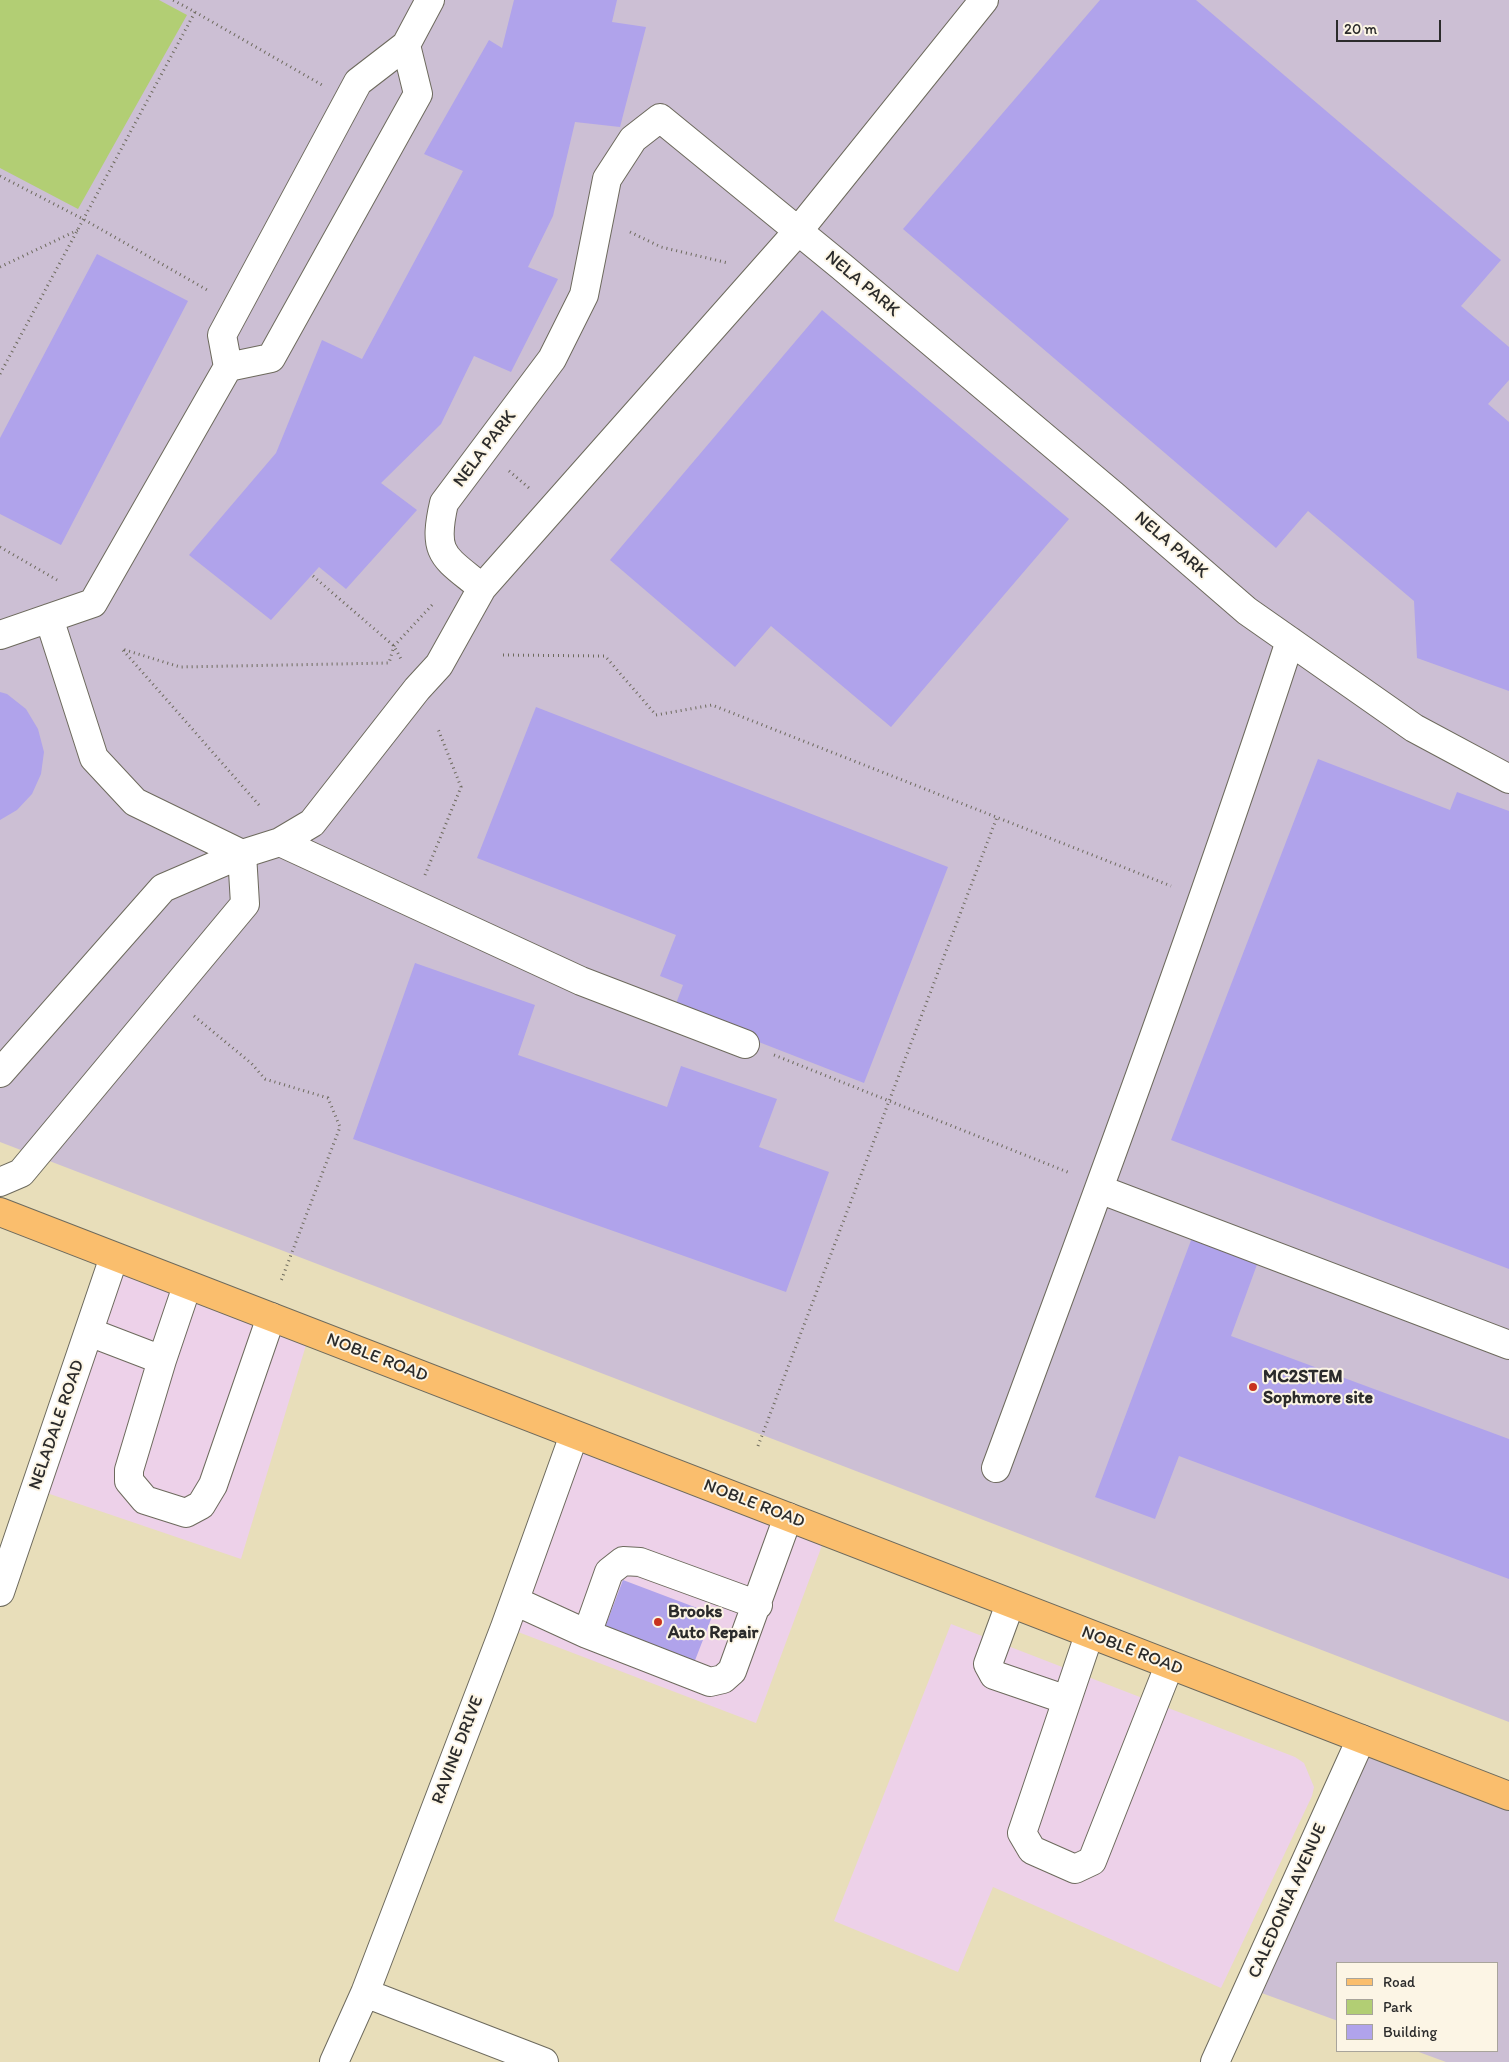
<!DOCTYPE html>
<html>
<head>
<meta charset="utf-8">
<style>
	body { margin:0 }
	#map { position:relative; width:1509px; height:2062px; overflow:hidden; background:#e8deba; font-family:Itim,sans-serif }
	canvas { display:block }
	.legend { position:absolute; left:1336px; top:1962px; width:162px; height:90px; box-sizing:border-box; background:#fcf5e5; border:1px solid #a8a49b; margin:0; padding:6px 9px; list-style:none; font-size:15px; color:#2b2b2b }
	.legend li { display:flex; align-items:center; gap:10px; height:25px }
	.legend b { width:25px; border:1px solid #a8a49b }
	.scale { position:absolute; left:1336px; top:20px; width:105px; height:22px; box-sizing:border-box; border:2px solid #2b2b2b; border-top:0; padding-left:6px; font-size:15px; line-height:18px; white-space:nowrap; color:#2b2b2b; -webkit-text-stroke:4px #fcf5e5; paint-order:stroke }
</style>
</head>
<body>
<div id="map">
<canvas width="1509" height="2062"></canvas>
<ul class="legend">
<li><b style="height:6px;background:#fabe6d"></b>Road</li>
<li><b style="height:14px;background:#b2ce74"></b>Park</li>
<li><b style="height:14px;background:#b0a3eb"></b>Building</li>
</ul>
<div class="scale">20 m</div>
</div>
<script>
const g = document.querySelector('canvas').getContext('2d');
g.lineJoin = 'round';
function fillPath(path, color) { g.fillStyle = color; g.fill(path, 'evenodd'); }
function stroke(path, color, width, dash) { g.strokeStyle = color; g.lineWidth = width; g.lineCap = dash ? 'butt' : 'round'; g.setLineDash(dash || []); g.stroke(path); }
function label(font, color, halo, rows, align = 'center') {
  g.font = font + ' Itim,sans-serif'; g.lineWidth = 4; g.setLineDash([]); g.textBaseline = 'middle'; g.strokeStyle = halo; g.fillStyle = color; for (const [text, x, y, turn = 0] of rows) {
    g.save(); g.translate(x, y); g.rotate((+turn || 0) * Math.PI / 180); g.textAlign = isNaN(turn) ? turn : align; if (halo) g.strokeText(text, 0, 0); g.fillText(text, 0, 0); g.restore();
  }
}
const built = new Path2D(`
	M114 1257 310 1332 241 1559 35 1489Z
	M574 1435 827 1532 756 1723 505 1627Z
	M951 1624 1295 1757 1304 1763 1314 1787 1312 1796 1221 1988 993 1887 958 1972 834 1921Z`);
const industrial = new Path2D(`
	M0 0H1509V1722L0 1142Z
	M1361 1739 1509 1796V2062H1446L1416 2051H1498V1963H1338V2021L1248 1988Z`);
const green = new Path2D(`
	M0 0H159L187 15 78 209 0 168Z`);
const building = new Path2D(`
	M514 0H617L612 22 646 27 620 127 575 122 553 216 528 267 558 279 511 372 474 356 441 424 381 483 417 510 346 589 319 567 271 620 189 555 276 453 322 340 362 359 463 171 424 154 489 40 502 48Z
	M1100 0H1196L1501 260 1461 306 1509 347V380L1488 404 1509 422V691L1417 658 1414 601 1308 511 1276 548 903 229Z
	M97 254 188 301 61 545 0 514V438Z
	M822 310 1069 519 891 727 771 626 735 667 610 560Z
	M0 692 7 694 26 709 38 729 44 752 41 774 32 794 17 810 0 820Z
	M536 707 948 867 864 1083 674 1009 683 985 660 976 676 935 477 858Z
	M1318 759 1450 810 1457 792 1509 811V1269L1171 1140Z
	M415 963 535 1005 518 1055 667 1107 681 1066 777 1099 759 1147 829 1172 786 1292 353 1139Z
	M1193 1235 1259 1259 1231 1336 1509 1439V1579L1179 1456 1155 1519 1095 1497Z
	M623 1580 713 1614 694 1663 604 1630Z`);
const path = new Path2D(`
	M195 12 322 85
	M0 176 83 219 209 291
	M630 232 661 247 728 263
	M0 267 78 230
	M0 374 195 12 173 0
	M509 471 529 488
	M0 547 57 580
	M313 576 394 646 401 659
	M503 655 605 656 656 715 712 705 1171 886
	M259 805 122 649 180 667 389 663 394 646 433 604
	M425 875 461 787 438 729
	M194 1016 251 1063 265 1079 328 1098 340 1127 281 1281
	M774 1055 1070 1173
	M758 1446 997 817`);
const minor = new Path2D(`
	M406 45 430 0
	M482 588C444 556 432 556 444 503L552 359 584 295 607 179 633 139 660 118 841 266 1113 495 1247 611 1414 728 1509 779
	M49 618 94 758 135 802 242 854 280 842 312 823 417 689 439 665 482 588 799 230 984 0
	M0 635 93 603 228 367 222 335 358 82 406 45 418 94 271 358 228 367
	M280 842 581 981 745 1044
	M0 1073 163 888 242 854 245 904 21 1173 0 1182
	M1099 1189 1509 1345
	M89 1332 162 1360 129 1470V1481L145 1500 186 1513 201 1505 213 1485 271 1317
	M162 1360 187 1286
	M996 1468C1098 1193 1199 919 1290 641
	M0 1592 114 1257
	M515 1601 587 1634
	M1010 1604 988 1664 994 1675 1067 1700
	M758 1605 640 1562 623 1561 609 1572 587 1634 710 1682 723 1679 732 1671 788 1517
	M1089 1635 1022 1833 1032 1850 1075 1869 1092 1861 1169 1666
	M365 1993 544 2062
	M334 2062 365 1993 505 1627 574 1435
	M1215 2062 1361 1739`);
const major = new Path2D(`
	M0 1212 1509 1796`);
const markers = [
	[1253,1387,5,"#c8321e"],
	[658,1622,5,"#c8321e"]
];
const streetNames = [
	["NELA PARK",862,284,40],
	["NELA PARK",485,449,-53],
	["NELA PARK",1171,545,41],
	["NOBLE ROAD",377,1358,21],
	["NELADALE ROAD",57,1425,-71],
	["NOBLE ROAD",754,1504,21],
	["NOBLE ROAD",1132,1651,21],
	["RAVINE DRIVE",458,1750,-69],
	["CALEDONIA AVENUE",1288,1901,-66]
];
const poiNames = [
	["MC2STEM",1263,1377],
	["Sophmore site",1263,1398],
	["Brooks",668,1612],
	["Auto Repair",668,1633]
];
fillPath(built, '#edd1e9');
fillPath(industrial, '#ccbfd4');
fillPath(green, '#b2ce74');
fillPath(building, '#b0a3eb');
stroke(minor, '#6d6a5d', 30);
stroke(major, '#6d6a5d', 30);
stroke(path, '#6d6a5d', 3, [1, 4]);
stroke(minor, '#fff', 28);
stroke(major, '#fabe6d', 28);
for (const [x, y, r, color] of markers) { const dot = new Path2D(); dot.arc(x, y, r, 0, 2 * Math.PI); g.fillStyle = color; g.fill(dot); stroke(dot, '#fcf5e5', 2); }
label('18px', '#2b2b2b', '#fcf5e5', streetNames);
label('bold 18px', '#2b2b2b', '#fcf5e5', poiNames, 'left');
</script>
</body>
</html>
